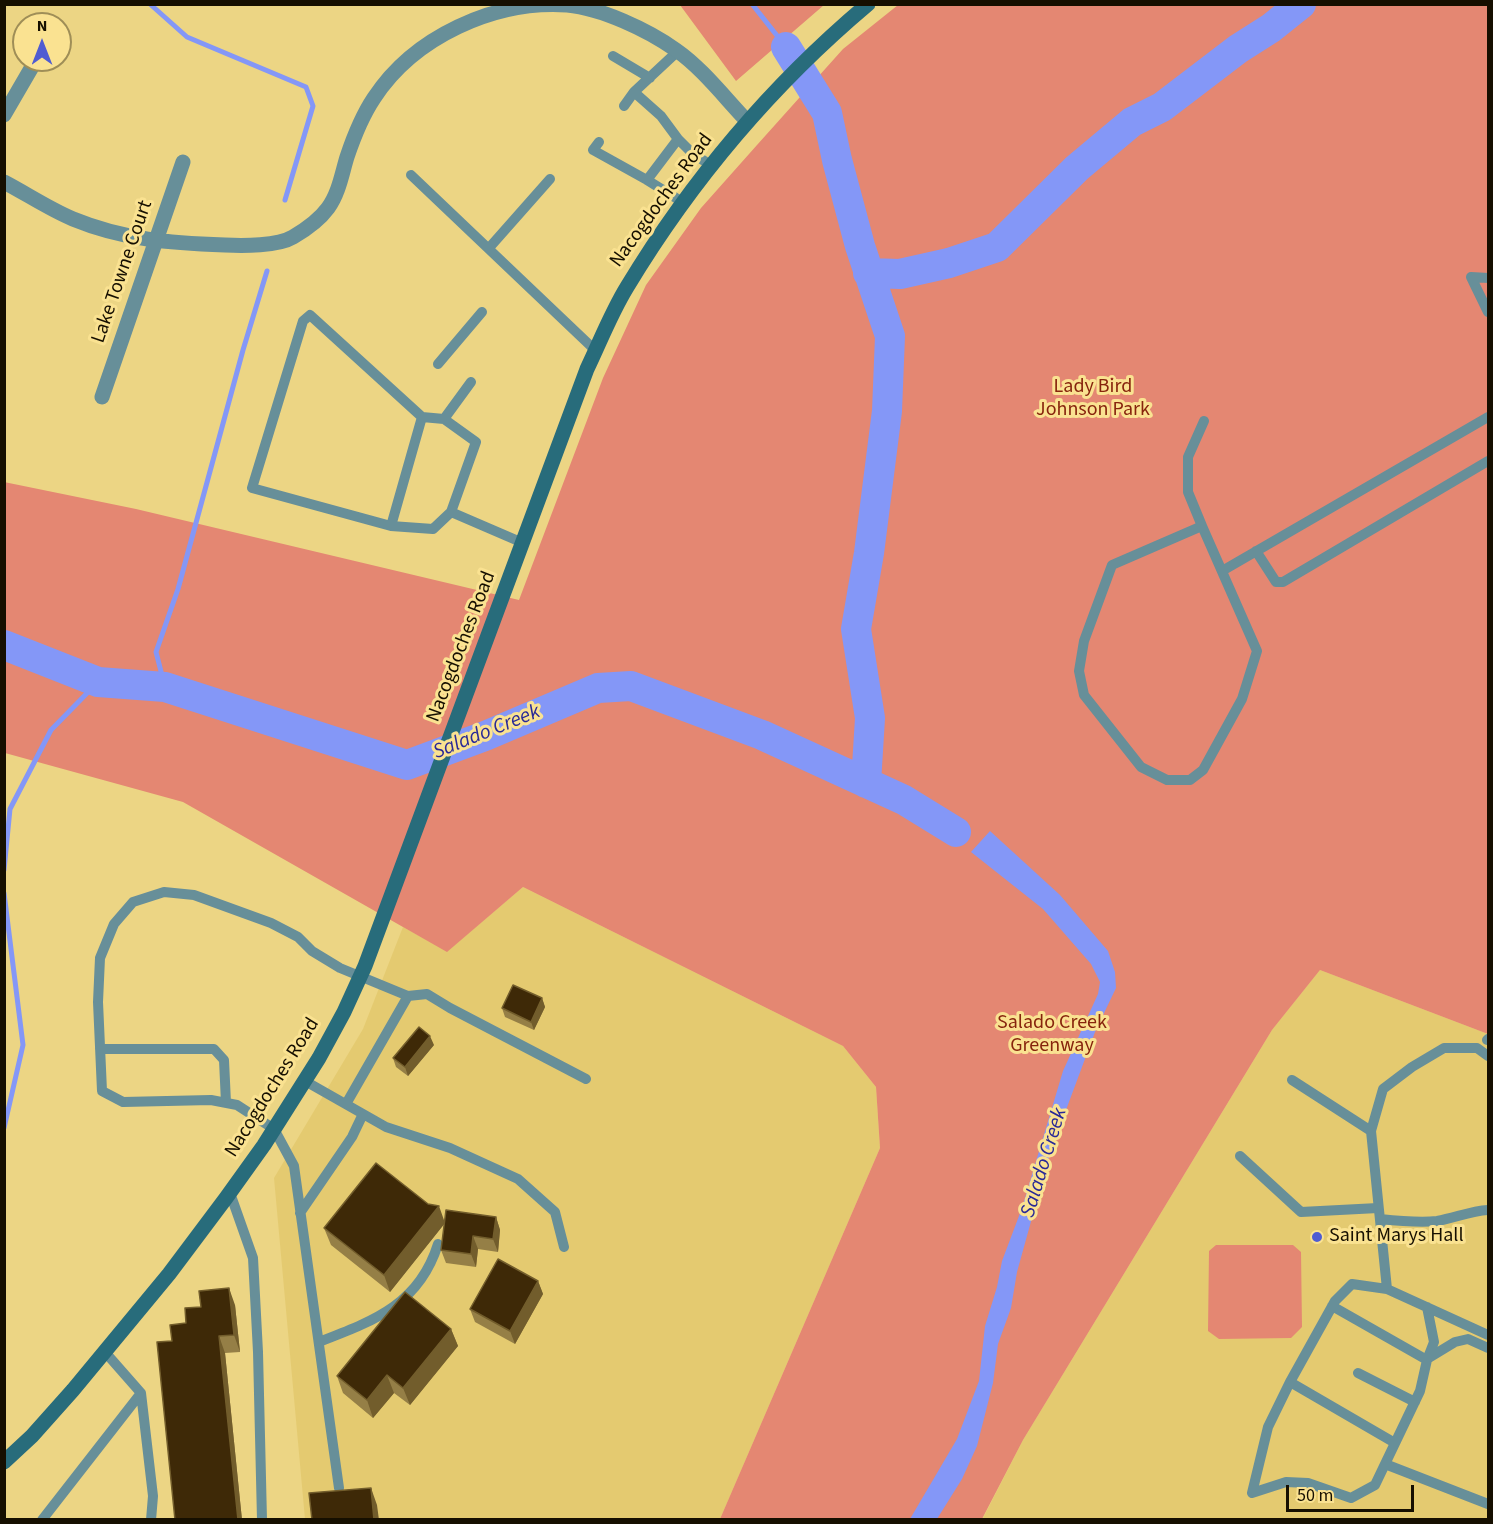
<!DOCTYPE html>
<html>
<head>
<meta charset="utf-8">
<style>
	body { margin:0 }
	#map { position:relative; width:1493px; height:1524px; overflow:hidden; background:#ecd584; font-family:"Source Sans 3",sans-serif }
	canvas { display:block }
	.frame { position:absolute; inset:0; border:6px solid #160f00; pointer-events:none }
	.north { position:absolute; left:12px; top:12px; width:60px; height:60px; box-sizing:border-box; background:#fae291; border:2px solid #9f8e57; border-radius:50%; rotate:0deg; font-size:16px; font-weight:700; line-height:24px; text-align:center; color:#160f00 }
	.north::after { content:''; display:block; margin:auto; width:21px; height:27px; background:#4f5cd2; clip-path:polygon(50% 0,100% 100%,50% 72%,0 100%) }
	.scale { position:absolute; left:1286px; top:1485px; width:128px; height:27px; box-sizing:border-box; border:3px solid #160f00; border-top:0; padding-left:8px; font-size:18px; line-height:21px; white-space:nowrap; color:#160f00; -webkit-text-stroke:4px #fae291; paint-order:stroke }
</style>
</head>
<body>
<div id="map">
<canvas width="1493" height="1524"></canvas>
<div class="frame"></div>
<div class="north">N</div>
<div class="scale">50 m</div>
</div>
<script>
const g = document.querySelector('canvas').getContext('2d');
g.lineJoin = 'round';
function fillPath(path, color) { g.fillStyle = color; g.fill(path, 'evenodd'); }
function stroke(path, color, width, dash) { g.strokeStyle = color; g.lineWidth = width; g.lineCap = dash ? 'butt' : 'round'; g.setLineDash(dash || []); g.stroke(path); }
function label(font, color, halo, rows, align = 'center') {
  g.font = font + ' "Source Sans 3",sans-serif'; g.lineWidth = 6; g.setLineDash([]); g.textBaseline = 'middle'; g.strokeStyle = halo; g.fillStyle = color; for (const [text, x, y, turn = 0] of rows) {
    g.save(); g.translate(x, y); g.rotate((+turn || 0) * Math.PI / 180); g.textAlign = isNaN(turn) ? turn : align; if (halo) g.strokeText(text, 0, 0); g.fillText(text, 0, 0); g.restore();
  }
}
const built = new Path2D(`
	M523 887 843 1046 876 1087 880 1148 720 1519H305L274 1178 363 1029 403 927 447 951Z
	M1320 970 1488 1034V1519L982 1520 1023 1440 1272 1030Z`);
const green = new Path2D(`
	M680 5H824L736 81Z
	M898 5H1488V1034L1320 970 1272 1030 1023 1440 982 1519H720L880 1148 876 1087 843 1046 523 887 447 952 183 802 5 753 4 482 136 509 519 600 603 378 646 285 701 208 757 145 843 49Z
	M1216 1245H1293L1301 1252 1302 1327 1291 1338 1219 1339 1208 1331 1209 1251Z`);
const water = new Path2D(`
	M990 831 1060 895 1108 951 1115 972 1116 988 1095 1032 1050 1153 1017 1272 1011 1308 998 1344 993 1383 977 1446 962 1479 937 1519H910L957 1439 979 1381 985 1326 997 1287 1002 1261 1022 1208 1063 1071 1098 994 1100 982 1091 964 1043 909 971 852Z`);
const stream = new Path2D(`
	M150 4 187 37 306 87 313 106 285 200
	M752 4 786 47
	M165 687 156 652 178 589 243 350 267 271
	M4 870 10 809 51 730 98 682
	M4 893 23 1045 4 1128`);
const river = new Path2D(`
	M786 47 827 113 837 160 860 246 890 336 887 411 869 553 856 629 870 718 866 783
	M868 273 900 274 949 263 997 247 1077 168 1132 122 1162 107 1238 49 1271 28 1301 4
	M4 645 98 682 165 687 407 765 485 736 598 688 631 686 762 735 904 800 956 832`);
const service = new Path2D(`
	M678 51 634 92 661 116 678 139 692 153 712 166
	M613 56 650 78
	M624 106 634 92
	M678 139 647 180 684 203
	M599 142 593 150 647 180
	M411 175 596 351
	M489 248 550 179
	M1488 278 1471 277 1488 312
	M438 364 482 312
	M471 382 444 419 476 442 451 512 523 543
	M444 419 422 417 310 315 303 321 252 488 391 526 433 529 451 512
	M391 526 422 417
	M1202 526 1257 651 1242 699 1203 770 1190 780H1167L1141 767 1084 695 1079 671 1084 641 1112 565 1202 526 1188 492V457L1204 421
	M1256 551 1276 582H1283L1488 461
	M1222 571 1488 417
	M408 996 427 994 450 1008 586 1079
	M1487 1040 1488 1039
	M100 1049H214L224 1060 226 1103
	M1292 1080 1371 1131
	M305 1081 386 1127 450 1148 518 1179 555 1212 564 1247
	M1240 1156 1301 1212 1378 1208
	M230 1193 253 1258 258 1352 262 1520
	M300 1213 352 1137 363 1114
	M1380 1219C1399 1221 1418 1223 1437 1221 1455 1218 1470 1211 1488 1210
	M1387 1289 1371 1131 1383 1089 1412 1067 1444 1048H1477L1488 1056
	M1332 1306 1427 1360
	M1427 1307 1434 1342 1427 1360 1420 1391 1375 1485 1351 1498 1308 1483 1286 1482 1252 1493 1268 1427 1290 1382 1335 1301 1352 1284 1387 1289 1488 1335
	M319 1342C373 1321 419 1305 438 1244
	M105 1352 141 1393 153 1496 151 1520
	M1427 1359 1455 1342 1468 1339 1488 1348
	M1358 1373 1415 1402
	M1290 1382 1395 1443
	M1385 1464 1488 1504
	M339 1488 294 1166 274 1129 237 1105 211 1100 123 1102 102 1091 98 1002 100 958 114 924 133 902 164 892 194 895 271 923 298 937 312 951 340 968 408 996 346 1104
	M42 1520 141 1393`);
const minor = new Path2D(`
	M4 115 36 60
	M4 182C27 194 49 209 73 219 124 240 171 243 225 245 243 246 278 246 293 237 305 230 320 219 328 208 339 193 342 173 347 157 354 136 362 116 374 98 414 37 494 0 567 5 601 8 648 30 676 50 702 68 725 98 747 121
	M102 397 183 162`);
const secondary = new Path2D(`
	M4 1462 32 1436 73 1390 169 1274 226 1198 264 1145 319 1058 344 1012 365 966 587 369C600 342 611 313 627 287 691 181 773 84 868 4`);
const wall = new Path2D(`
	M542 998 545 1007 534 1030 505 1017 502 1008Z
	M434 1045 408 1076 396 1067 393 1058Z
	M496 1217 500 1230 498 1252 478 1249 476 1267 446 1263 441 1250 445 1223 390 1292 331 1245 324 1228 445 1222Z
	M538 1281 543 1294 515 1344 475 1322 470 1309Z
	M235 1305 240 1352 225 1353 242 1520H175L172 1341 186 1323Z
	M451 1329 458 1346 410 1405 394 1393 373 1418 343 1393 337 1376Z`);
const shadedWall = new Path2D(`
	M542 998 545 1007 534 1030 531 1022Z
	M430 1036 434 1045 408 1076 405 1067Z
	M439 1206 445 1223 390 1292 384 1275Z
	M496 1217 500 1230 498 1252 493 1239Z
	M473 1236 478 1249 476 1267 471 1254Z
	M538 1281 543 1294 515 1344 510 1331Z
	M229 1288 235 1305 240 1352 234 1335Z
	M451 1329 458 1346 410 1405 403 1388Z
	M219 1336 225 1353 242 1520H238Z
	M387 1375 394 1393 373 1418 367 1400Z
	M371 1488 377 1505 379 1520H374Z`);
const building = new Path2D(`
	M513 985 542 998 531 1022 502 1008Z
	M419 1027 430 1036 405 1067 393 1058Z
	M376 1163 428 1204 439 1206 384 1275 324 1228Z
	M446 1210 496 1217 493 1239 473 1236 471 1254 441 1250Z
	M498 1259 538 1281 510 1331 470 1309Z
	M229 1288 234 1335 219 1336 238 1520H175L157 1342 172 1341 170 1325 186 1323 185 1308 201 1307 199 1291Z
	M405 1292 451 1329 403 1388 387 1375 367 1400 337 1376Z
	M371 1488 374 1520H312L309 1493Z`);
const markers = [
	[1317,1237,6,"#4f5cd2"]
];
const streetNames = [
	["Nacogdoches Road",662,201,-54],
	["Lake Towne Court",123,272,-71],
	["Nacogdoches Road",462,647,-69],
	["Nacogdoches Road",273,1088,-58]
];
const parkNames = [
	["Lady Bird",1093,388],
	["Johnson Park",1093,411],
	["Salado Creek",1052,1024],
	["Greenway",1052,1047]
];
const poiNames = [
	["Saint Marys Hall",1329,1237]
];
const waterNames = [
	["Salado Creek",487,733,-22],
	["Salado Creek",1045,1163,-73]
];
fillPath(built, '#e4ca70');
fillPath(green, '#e48772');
fillPath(water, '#8497f7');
stroke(stream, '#8497f7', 5);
stroke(river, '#8497f7', 30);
stroke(service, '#678f99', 10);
stroke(minor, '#678f99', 15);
stroke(secondary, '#286c7b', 15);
fillPath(wall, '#957f46');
fillPath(shadedWall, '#725d2c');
fillPath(building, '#3e2907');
stroke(building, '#725d2c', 1.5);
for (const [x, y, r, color] of markers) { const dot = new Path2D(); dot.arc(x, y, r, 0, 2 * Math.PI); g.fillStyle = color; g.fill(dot); stroke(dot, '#fae291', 2); }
label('20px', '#160f00', '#fae291', streetNames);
label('20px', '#87240d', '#fae291', parkNames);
label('20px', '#160f00', '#fae291', poiNames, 'left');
label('italic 21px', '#292997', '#fae291', waterNames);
</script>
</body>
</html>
